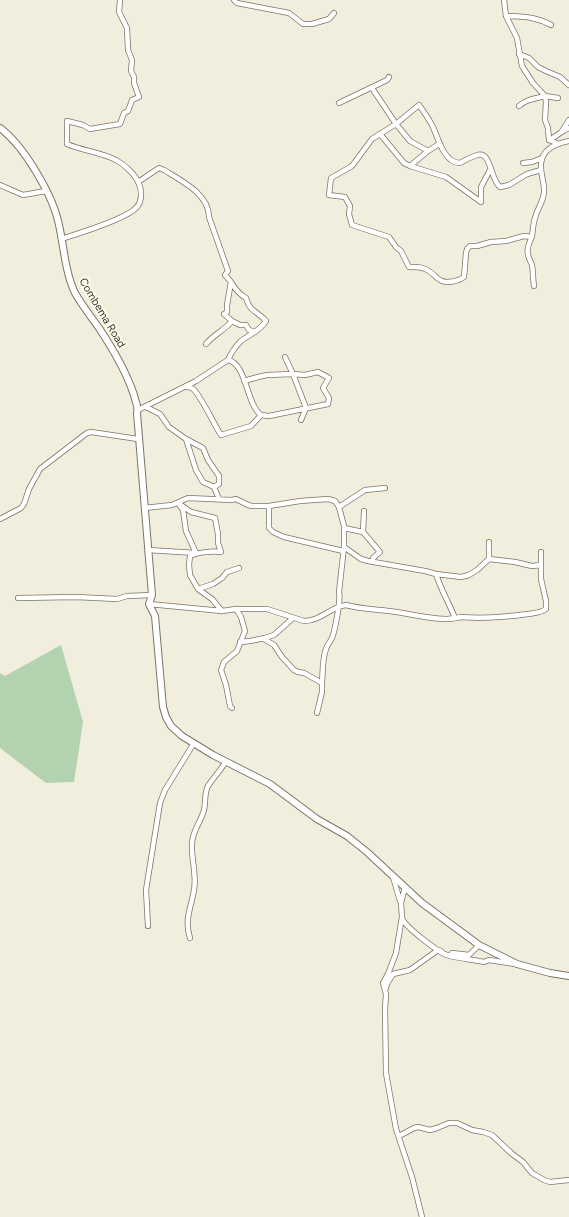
<!DOCTYPE html>
<html>
<head>
<meta charset="utf-8">
<style>
	body { margin:0 }
	canvas { display:block; background:#f2eedd }
</style>
</head>
<body>
<canvas width="569" height="1217"></canvas>
<script>
const g = document.querySelector('canvas').getContext('2d');
g.lineJoin = 'round';
function fillPath(path, color) { g.fillStyle = color; g.fill(path, 'evenodd'); }
function stroke(path, color, width, dash) { g.strokeStyle = color; g.lineWidth = width; g.lineCap = dash ? 'butt' : 'round'; g.setLineDash(dash || []); g.stroke(path); }
function label(font, color, halo, rows, align = 'center') {
  g.font = font + ' Figtree,sans-serif'; g.lineWidth = 4; g.setLineDash([]); g.textBaseline = 'middle'; g.strokeStyle = halo; g.fillStyle = color; for (const [text, x, y, turn = 0] of rows) {
    g.save(); g.translate(x, y); g.rotate((+turn || 0) * Math.PI / 180); g.textAlign = isNaN(turn) ? turn : align; if (halo) g.strokeText(text, 0, 0); g.fillText(text, 0, 0); g.restore();
  }
}
const green = new Path2D(`
	M61 645 83 722 74 782 46 783 0 748V673L5 676Z`);
const street = new Path2D(`
	M234 0 237 3 289 13 303 24H312L329 19 334 13
	M504 0 506 16 517 38 522 66 533 83 545 96 558 98
	M506 16C524 17 534 16 551 25
	M519 54 529 58 538 67 546 71 560 77 569 85
	M372 88 396 124 410 141 428 151
	M339 103 387 80 389 77
	M519 106C527 99 534 99 545 96L546 102 545 120 548 128 549 140 559 144
	M562 131 569 120
	M380 134 404 163 410 166 446 177 481 202
	M549 140C556 137 561 131 569 128
	M523 163 532 162 542 158
	M410 166 428 151 439 144
	M138 182 159 168 164 170C182 181 209 194 209 217L228 271 225 275 231 282 227 305V312L224 314 232 321
	M0 185 23 195 46 191
	M481 202V187L490 170
	M532 237 524 236 506 241 491 242 477 246H470L467 249 466 253 464 277C459 281 446 284 440 280 435 277 431 271 425 269 420 266 415 267 409 267L401 251 396 247 389 237 352 225 349 214 350 206 345 197 329 195 331 178 352 166 372 139 396 124 419 105C424 112 429 119 433 127 438 138 444 163 460 163 465 160 471 157 477 155 491 150 490 179 500 187L509 185 527 174 541 170
	M61 239C77 234 127 219 137 207 142 201 142 191 139 184 135 174 125 165 116 160 100 152 83 151 67 144V121L83 125 90 129 120 124 124 113 128 111 132 100 139 97 134 83V77L131 71 132 60 128 50 127 28 119 12 120 0
	M534 286C533 280 533 270 532 265 530 260 526 254 528 248 528 244 531 240 532 236 533 230 533 224 535 218 537 208 543 204 544 192 545 181 538 170 542 159 545 148 559 143 569 141
	M206 344C213 335 225 330 232 321L240 325H246L249 330 255 332
	M285 357 293 374 306 408 301 420
	M228 360C231 353 235 347 241 341 250 334 260 331 266 321 258 311 250 313 246 298 239 294 235 289 231 282
	M186 387C188 387 190 387 192 388 200 393 214 425 221 435L251 426 261 415
	M146 407 160 414 169 427 186 439 203 448 208 460 219 476V484L214 487
	M138 410 196 381 228 360C247 364 246 404 261 415L269 416 328 404 329 398 323 388 329 378 318 372 305 375 293 374 267 375 258 377 244 381
	M186 439 196 470 203 482 214 487 219 499
	M269 506V528L273 532 284 537 343 551
	M339 507 365 490 385 488
	M144 508 172 505 188 498 232 500 236 499 248 505 252 506H269L300 501 328 499 335 501 339 507 344 526V547L339 592C341 600 335 630 332 638 330 642 327 645 326 649 322 660 323 671 322 683
	M0 519 21 508 24 504 29 489 40 469 87 433 91 432 138 439
	M344 528 363 532 380 552 373 558V562
	M363 532 364 511
	M344 547 361 559 368 561 425 571 436 574 461 577 469 575 477 570 489 559V542
	M148 550 196 553 186 531 183 510 178 503 191 512 215 518 218 534V543L221 552C213 551 198 552 190 556L189 565 190 575 198 589 212 599 222 611
	M489 559 515 562 532 566 541 565
	M436 574C441 590 449 603 455 618
	M198 589 213 584 222 578 227 572 239 568
	M18 598 76 597 117 599 127 596 152 595
	M149 604 222 611 236 609H267L304 621C321 621 330 607 346 605 360 609 375 609 389 611 409 613 442 623 461 617 484 619 506 617 528 614 534 613 541 613 546 609V601L541 579V552
	M293 618 274 635 265 638 264 639 274 645 282 657 294 670 298 672 304 673 322 683V692L317 713
	M240 642 250 641 265 638
	M232 708 230 706 226 685 221 670 224 662 237 651 245 631 241 617 236 609
	M393 877 400 901
	M405 887 401 903 402 917 396 953 388 974 383 983 386 994 385 1009 386 1073 396 1129 412 1177 422 1217
	M402 918C404 926 438 952 447 955 459 959 472 959 484 962L489 960 515 964
	M148 926 146 890 160 803 165 790 194 743
	M190 938C184 920 191 908 194 890 197 875 191 859 192 844 192 831 201 822 204 810 206 802 204 793 208 786 214 777 221 770 226 761
	M452 953 469 955 479 945
	M386 988 387 984 393 974 410 970 438 950 441 951
	M399 1136 414 1128 418 1127 430 1130 437 1128 449 1123H457L472 1130 483 1132 492 1135 511 1153 523 1162 532 1173 544 1180 550 1182 569 1180`);
const secondary = new Path2D(`
	M0 128C24 146 53 195 59 225 64 247 65 272 75 293 82 305 91 317 99 328 113 349 126 371 134 395 135 401 139 407 137 413L152 595 149 604 155 616 163 707 166 717 171 726 182 736 213 755 270 784 317 819 347 836 367 852 422 903 479 945 517 964 550 973 569 976`);
const streetNames = [
	["Combema Road",102,313,59]
];
fillPath(green, '#b3d2b0');
stroke(street, '#797566', 6);
stroke(secondary, '#797566', 8);
stroke(street, '#fff', 4.5);
stroke(secondary, '#fff', 6);
label('11px', '#34332c', '#fffced', streetNames);
</script>
</body>
</html>
